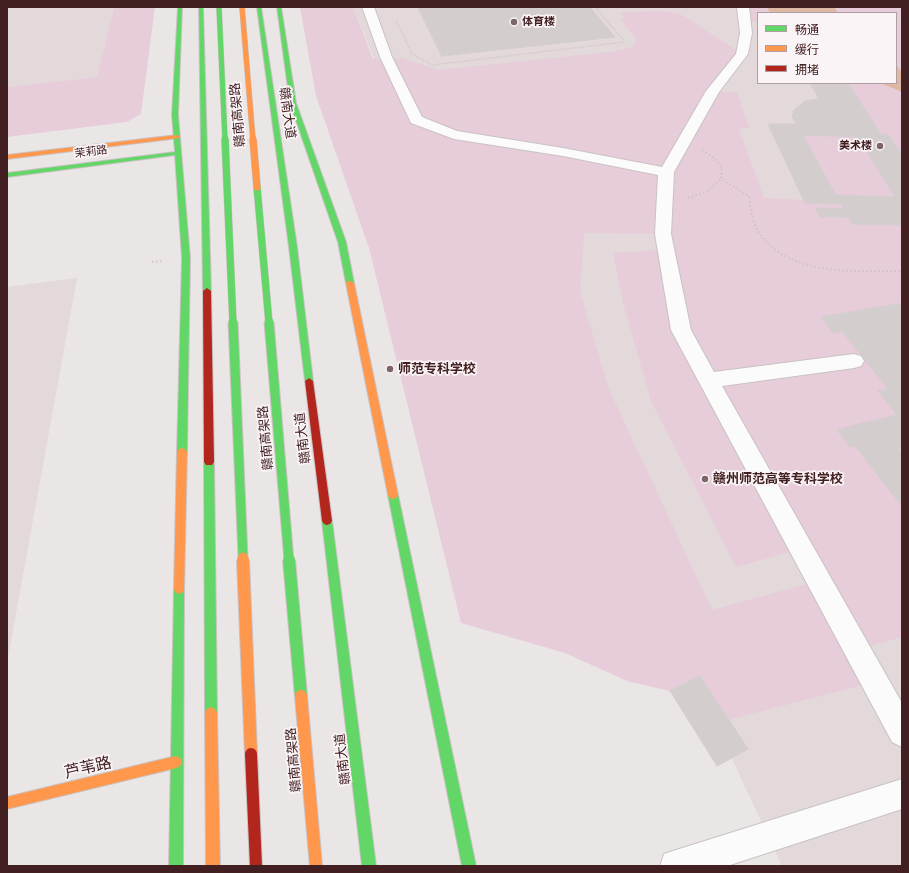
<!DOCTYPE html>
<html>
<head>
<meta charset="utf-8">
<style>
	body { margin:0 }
	#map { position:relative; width:909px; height:873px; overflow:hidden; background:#ebe6e6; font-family:"IBM Plex Sans","Noto Sans SC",sans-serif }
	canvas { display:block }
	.frame { position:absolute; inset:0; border:8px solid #422022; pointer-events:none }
	.legend { position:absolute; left:757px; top:12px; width:140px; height:72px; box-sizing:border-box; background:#faf4f6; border:1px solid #b09fa1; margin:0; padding:5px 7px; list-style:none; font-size:12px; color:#422022 }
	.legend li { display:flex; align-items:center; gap:8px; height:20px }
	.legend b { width:20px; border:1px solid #b09fa1 }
</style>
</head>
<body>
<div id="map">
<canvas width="909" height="873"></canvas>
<div class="frame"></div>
<ul class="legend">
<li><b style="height:5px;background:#63d668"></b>畅通</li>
<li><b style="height:5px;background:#ff974d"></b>缓行</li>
<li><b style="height:5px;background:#b3261e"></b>拥堵</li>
</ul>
</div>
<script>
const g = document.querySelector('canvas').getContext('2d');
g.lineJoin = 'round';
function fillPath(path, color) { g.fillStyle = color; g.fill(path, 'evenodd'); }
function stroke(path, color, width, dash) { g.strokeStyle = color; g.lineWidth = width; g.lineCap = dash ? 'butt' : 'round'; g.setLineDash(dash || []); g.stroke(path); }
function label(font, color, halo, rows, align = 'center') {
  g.font = font + ' "IBM Plex Sans","Noto Sans SC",sans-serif'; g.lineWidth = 3.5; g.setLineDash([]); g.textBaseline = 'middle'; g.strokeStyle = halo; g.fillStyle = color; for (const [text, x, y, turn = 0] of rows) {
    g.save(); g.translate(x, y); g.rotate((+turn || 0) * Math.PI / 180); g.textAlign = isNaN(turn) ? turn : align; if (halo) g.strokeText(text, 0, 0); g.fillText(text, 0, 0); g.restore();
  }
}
const built = new Path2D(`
	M7 7H114L97 77 7 87Z
	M353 7H902V866H782L732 759 717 766 670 691 627 681ZM758 13H896V83H758Z
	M77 278 7 663V287Z`);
const green = new Path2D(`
	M114 7H155L141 114 127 122 7 137V87L97 77Z
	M300 7H353L373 59 402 58 439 70 610 52 632 47 637 40 620 19 626 18 620 12 666 11 682 15 742 54 713 91 737 92 749 128 739 129 764 198 804 200 806 203 842 204 844 209 816 208 820 217H848L852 224 902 225V304L821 317 833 332 842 331 888 389 878 391 897 415 864 423 855 446 902 506V637L856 650 874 682 728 720 700 676 670 691 627 681 565 653 461 623 369 248 316 96ZM584 233 663 234 665 250 613 253 623 303 651 401 736 567 801 549 818 581 712 610 608 387 580 291Z
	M743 7H767L770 13H758V21L745 24Z
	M834 7H902V17L899 18 902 21V72L896 65V13H838Z
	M848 83H880L902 92V155L889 135 881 134Z
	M803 135 858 137 895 197 836 195Z`);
const water = new Path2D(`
	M767 7H834L838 13H770Z
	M896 65 902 72V92L880 83H896Z`);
const building = new Path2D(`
	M418 7H590L615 37 442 56Z
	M810 83H848L881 134 889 135 902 155V225L852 224 848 217H820L815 208 844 209 842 204 805 203 768 124H796L792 116 794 110 805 101 819 99ZM803 135 858 137 895 197 836 195Z
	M899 304 902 308V386L888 389 842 331 853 329 840 314Z
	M840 314 853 329 833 333 821 317Z
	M902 386V414L897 415 878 391Z
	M902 414V447L898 448 889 437 877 440 864 423Z
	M864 423 877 440 850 447 837 430Z
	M889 437 902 452V506L855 446Z
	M700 676 748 749 717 766 670 691Z`);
const pathFar1 = new Path2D(`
	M595 7 624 41
	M597 8 609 7
	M396 20 412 54 432 65 624 42`);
const path = new Path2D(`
	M702 150 714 158 722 168 721 179 749 196C751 208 752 221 758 231 788 277 855 271 902 271
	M688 198 706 192 721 179
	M152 262 163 261`);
const street = new Path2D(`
	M362 7H374L392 57 422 117 457 131 563 148 662 167 706 91 736 54 740 33 737 7H749L752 33 748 54 719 92 674 172 671 234 691 330 714 372 854 354 861 356 864 361 861 366 854 368 722 386 902 703V747L892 742 671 330 655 234 658 175 563 156 454 139 411 123 380 57Z
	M902 779V809L727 866H660L664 854 676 850Z`);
const fast = new Path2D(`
	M178 7H182L178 115 190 258 187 452 185 455H179L177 452 182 258 175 155 7 177V173L175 152 172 115Z
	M199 7H203L211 291 207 294 203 291Z
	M257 7H261L297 247 313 381 309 384 305 381 289 247Z
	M277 7H281L296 103 346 242 354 283 350 285 346 283 338 242 290 103Z
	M209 458 212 459 214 462 217 713 215 717 211 719 207 717 205 713 204 462 206 459Z
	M393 491 396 492 398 495 476 866H462L388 495 390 492Z
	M327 517 330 518 332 521 376 866H362L322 521 324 518Z
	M179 584 183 586 184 589 183 866H169L174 589 175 586Z`);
const slow = new Path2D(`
	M177 135 179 136V138L7 159V155Z
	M347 281H350L354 283 398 495 396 498 393 499 390 498 388 495 346 283Z
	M182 448 185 449 187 452 184 589 183 592 179 594 175 592 174 589 177 452 179 449Z
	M211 707 215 709 217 713 220 866H206L205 713 207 709Z
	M176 756 180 758 182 762 180 766 176 768 7 809V797Z`);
const jam = new Path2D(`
	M207 288 211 291 214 462 212 465H206L204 462 203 291Z
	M309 378 313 381 332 521 330 524 327 525 324 524 322 521 305 381Z`);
const fastBridgeFar3 = new Path2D(`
	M219 7 225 140`);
const fastBridgeFar2 = new Path2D(`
	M225 139 233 323
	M257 187 269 323`);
const fastBridgeFar1 = new Path2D(`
	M233 322 243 557
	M269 322 289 561`);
const fastBridge = new Path2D(`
	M289 560 301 696`);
const slowBridgeFar3 = new Path2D(`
	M242 7 253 140`);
const slowBridgeFar2 = new Path2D(`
	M253 139 257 187`);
const slowBridgeFar1 = new Path2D(`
	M243 557V561`);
const slowBridge = new Path2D(`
	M243 560 251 754
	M301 696 316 866`);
const jamBridge = new Path2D(`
	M251 754 256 866`);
const markers = [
	[514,22,4,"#7d6567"],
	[880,146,4,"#7d6567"],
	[390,369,4,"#7d6567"],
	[705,479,4,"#7d6567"]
];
const farPoinames = [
	["体育楼",522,22],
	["美术楼",872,146,"right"]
];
const farStreetnames = [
	["茉莉路",91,152,-7]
];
const streetNames = [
	["赣南大道",287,113,82],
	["赣南高架路",238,115,-95],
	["赣南高架路",266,438,-95],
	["赣南大道",303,438,-97],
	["赣南大道",343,759,-97],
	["赣南高架路",294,760,-95]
];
const poiNames = [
	["师范专科学校",398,369],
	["赣州师范高等专科学校",713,479]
];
const nearStreetnames = [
	["芦苇路",88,768,-13]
];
fillPath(built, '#e3d8da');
fillPath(green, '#e6cdd9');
fillPath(water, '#deb8a2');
fillPath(building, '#d3cdcd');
stroke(building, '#d4cecf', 1);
stroke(street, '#c9c2c3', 2);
stroke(fast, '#cac3c4', 2);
stroke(slow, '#cac3c4', 2);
stroke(jam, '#cac3c4', 2);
stroke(pathFar1, '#cec4c6', 1.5, [1, 1.5]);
stroke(path, '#cec4c6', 2, [1.5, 2.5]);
fillPath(street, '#fcfbfb');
fillPath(fast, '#63d668');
fillPath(slow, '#ff974d');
fillPath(jam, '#b3261e');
stroke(fastBridgeFar3, '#cbc1c2', 6, []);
stroke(fastBridgeFar2, '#cbc1c2', 8, []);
stroke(fastBridgeFar1, '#cbc1c2', 11, []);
stroke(fastBridge, '#cbc1c2', 14, []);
stroke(slowBridgeFar3, '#cbc1c2', 6, []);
stroke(slowBridgeFar2, '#cbc1c2', 8, []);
stroke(slowBridgeFar1, '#cbc1c2', 11, []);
stroke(slowBridge, '#cbc1c2', 14, []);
stroke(jamBridge, '#cbc1c2', 14, []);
stroke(fastBridgeFar3, '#63d668', 5);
stroke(fastBridgeFar2, '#63d668', 7);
stroke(fastBridgeFar1, '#63d668', 9);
stroke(fastBridge, '#63d668', 12);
stroke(slowBridgeFar3, '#ff974d', 5);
stroke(slowBridgeFar2, '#ff974d', 7);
stroke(slowBridgeFar1, '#ff974d', 9);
stroke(slowBridge, '#ff974d', 12);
stroke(jamBridge, '#b3261e', 12);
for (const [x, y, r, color] of markers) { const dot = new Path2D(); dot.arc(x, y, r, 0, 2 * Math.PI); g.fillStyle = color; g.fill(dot); stroke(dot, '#faf4f6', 1.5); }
label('bold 11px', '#422022', '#faf4f6', farPoinames, 'left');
label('11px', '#422022', '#faf4f6', farStreetnames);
label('13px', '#422022', '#faf4f6', streetNames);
label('bold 13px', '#422022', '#faf4f6', poiNames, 'left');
label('16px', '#422022', '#faf4f6', nearStreetnames);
</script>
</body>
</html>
